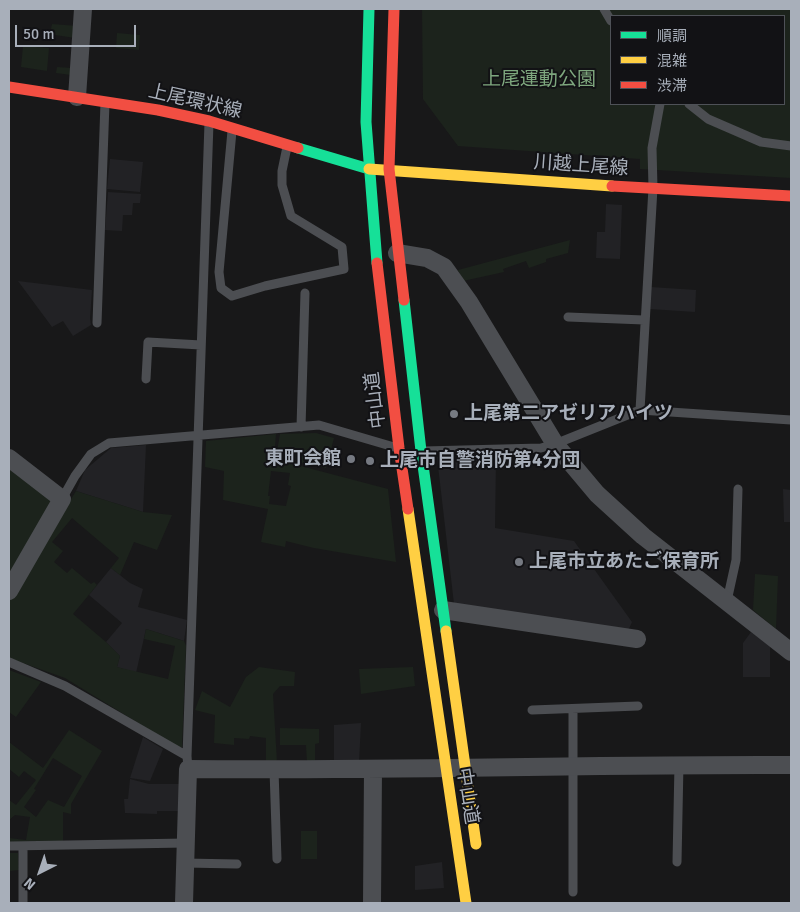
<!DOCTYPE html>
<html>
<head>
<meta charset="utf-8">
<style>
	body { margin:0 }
	#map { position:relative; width:800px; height:912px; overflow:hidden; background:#181819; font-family:Signika,"Noto Sans JP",sans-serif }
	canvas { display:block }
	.frame { position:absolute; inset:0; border:10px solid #a8afba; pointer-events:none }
	.legend { position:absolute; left:610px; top:15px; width:175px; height:90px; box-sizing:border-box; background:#121215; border:1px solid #4e5157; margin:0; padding:6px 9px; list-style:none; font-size:15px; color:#a8afba }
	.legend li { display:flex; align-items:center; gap:10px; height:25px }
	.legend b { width:25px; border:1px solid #4e5157 }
	.north { position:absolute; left:15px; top:847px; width:50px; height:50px; -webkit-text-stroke:4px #121215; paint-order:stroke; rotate:221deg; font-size:14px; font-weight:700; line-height:20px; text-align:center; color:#a8afba }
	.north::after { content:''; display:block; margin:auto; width:18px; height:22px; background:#a8afba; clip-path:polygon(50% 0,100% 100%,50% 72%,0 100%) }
	.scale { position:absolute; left:15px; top:25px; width:121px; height:22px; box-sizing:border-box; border:2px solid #a8afba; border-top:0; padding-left:6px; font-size:15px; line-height:18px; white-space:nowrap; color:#a8afba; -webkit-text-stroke:4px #121215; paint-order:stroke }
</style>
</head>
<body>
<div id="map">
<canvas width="800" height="912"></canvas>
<div class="frame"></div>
<ul class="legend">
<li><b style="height:6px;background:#16e098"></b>順調</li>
<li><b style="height:6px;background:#ffcf43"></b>混雑</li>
<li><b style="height:6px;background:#f24e42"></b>渋滞</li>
</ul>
<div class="north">N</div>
<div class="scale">50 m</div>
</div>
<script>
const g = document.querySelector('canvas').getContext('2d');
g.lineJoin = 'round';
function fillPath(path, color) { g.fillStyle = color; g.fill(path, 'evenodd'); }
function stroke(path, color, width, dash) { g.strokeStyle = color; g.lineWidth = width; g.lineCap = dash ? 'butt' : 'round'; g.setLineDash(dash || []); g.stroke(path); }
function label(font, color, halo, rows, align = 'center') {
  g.font = font + ' Signika,"Noto Sans JP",sans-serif'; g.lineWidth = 4; g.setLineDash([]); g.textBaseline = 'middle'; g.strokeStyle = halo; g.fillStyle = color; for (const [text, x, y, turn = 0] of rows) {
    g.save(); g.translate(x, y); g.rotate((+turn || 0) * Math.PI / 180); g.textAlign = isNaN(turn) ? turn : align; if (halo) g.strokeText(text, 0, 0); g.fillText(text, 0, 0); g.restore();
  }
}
const built = new Path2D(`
	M110 159 143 162 140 192 107 189Z
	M108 192 141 194 140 203H133L132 215H123L122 231 105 230Z
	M606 204 622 205 620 259 596 258 597 232H605Z
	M18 281 92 290 90 318 91 325 73 336 63 321 52 327Z
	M651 287 696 290 695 312 650 309Z
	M146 445 143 512 76 491 85 470 111 448Z
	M437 457 496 460 495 528 574 541 632 622 628 631 454 604Z
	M783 489 791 490V522H784Z
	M111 568 130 583 143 589 138 607 187 620 184 641 146 629 136 673 117 667 120 656 106 642 122 623 89 595Z
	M751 632 770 645V677H743V643Z
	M361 723 359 763H334V725Z
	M143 737 163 749 150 781 130 778Z
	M130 779 149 784H181L180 811H157V814L125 813 124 799H128Z
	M442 862 444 888 415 890V866Z`);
const green = new Path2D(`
	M422 9H791V178L640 169V159L458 146 423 99ZM611 16H784V104H611Z
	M52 24 78 26 75 72 71 75 56 73 57 67 72 68 75 38 55 35V30L51 29Z
	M117 33 140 35 139 50 116 48Z
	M23 46 49 48 47 71 21 67Z
	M570 240 568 253 546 259V262L529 268 526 261 503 269 504 272 463 281 458 270Z
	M316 433 334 438 326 468 276 457 280 434Z
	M276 434 274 459 388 489 396 562 314 548 286 541 285 547 261 542 268 509 223 500 224 471 205 467 206 441ZM271 471 290 473 288 485 291 486 286 506 269 504 270 496H268Z
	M9 466 52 499 53 507 9 582Z
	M76 491 143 512 172 515 157 550 134 542 120 575 111 568 119 558 72 518 52 542 63 551 54 562 67 573 72 568 91 584 94 582 97 585 73 614 106 642 120 656 117 667 168 679 175 646 144 639 146 629 184 641 186 646 182 747 179 748 65 678 9 658V601Z
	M755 574 778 576 776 629 753 610Z
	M259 667 295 672 294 686H280L273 694 277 762 266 763V738L250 736 249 739 234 738V745L214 743 215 715 195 710 202 691 230 707 246 677Z
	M413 667 415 686 361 694 359 669Z
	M9 670 41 682 16 717 9 712Z
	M280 728 319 729V743L315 744V763H307L306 745H280Z
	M69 730 102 751 71 804V814L63 812V841L9 842V838L26 840 30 817 15 815 9 820V800L16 805 36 780 24 771 19 777 9 769V742L43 768ZM53 758 82 776 64 807 48 800 36 817 24 807 36 790 34 789Z
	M301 831H317V859H301Z
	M9 853H18L19 870 9 871Z`);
const lane = new Path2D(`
	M604 9 611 21
	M689 104 708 119 761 142 791 146
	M232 131 219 272 221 288 232 296 265 286 344 269 342 247 291 216 282 185V171L287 147
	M568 317 644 320
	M97 323 105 103
	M146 379 148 342 201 345
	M640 410 653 188 652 148 660 104
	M301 427 305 293
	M424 451 541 448 555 444 640 410 791 420
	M62 499 75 476 91 454 109 443 319 425 394 447
	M727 601 736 560 738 489
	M9 662 65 686 187 756
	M573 709V892
	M532 710 638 706
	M188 769 187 756 209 123
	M274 770 277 859
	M9 846 186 843
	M677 862 679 764
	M185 863 237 864
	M23 903V846`);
const street = new Path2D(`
	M77 97 83 9
	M397 253 427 258 444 267 469 302 555 444 597 494 643 536 791 652
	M9 458 62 499 9 591
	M443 610 637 639
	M184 903 188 769C389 771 590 764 791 765
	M372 903 373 769`);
const fast = new Path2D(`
	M369 9 366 122 377 263
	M298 148 369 169
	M404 300 421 451 446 631`);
const slow = new Path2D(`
	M369 169 612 186
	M408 509 466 903
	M446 631 476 844`);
const jam = new Path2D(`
	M394 9 389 169 404 300
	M9 87 158 110 209 121 298 148
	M612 186 791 196
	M377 263 399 448 408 509`);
const markers = [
	[454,414,5,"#767a82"],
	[351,459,5,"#767a82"],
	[370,461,5,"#767a82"],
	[519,562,5,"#767a82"]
];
const parkNames = [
	["上尾運動公園",539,80]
];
const streetNames = [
	["上尾環状線",195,102,13],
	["川越上尾線",581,166,4],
	["中山道",376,400,-97],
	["中山道",467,796,81]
];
const poiNames = [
	["上尾第二アゼリアハイツ",464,414],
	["東町会館",341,459,"right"],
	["上尾市自警消防第4分団",380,461],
	["上尾市立あたご保育所",529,562]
];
fillPath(built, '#222225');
fillPath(green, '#1c231c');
stroke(lane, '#4c4e52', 9);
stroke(street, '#4c4e52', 18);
stroke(fast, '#16e098', 11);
stroke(slow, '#ffcf43', 11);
stroke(jam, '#f24e42', 11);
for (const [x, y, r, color] of markers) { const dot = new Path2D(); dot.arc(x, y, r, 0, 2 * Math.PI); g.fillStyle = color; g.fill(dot); stroke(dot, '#121215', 2); }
label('19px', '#7ea77e', '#121215', parkNames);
label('19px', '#a8afba', '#121215', streetNames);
label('bold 19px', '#a8afba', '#121215', poiNames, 'left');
</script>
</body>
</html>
